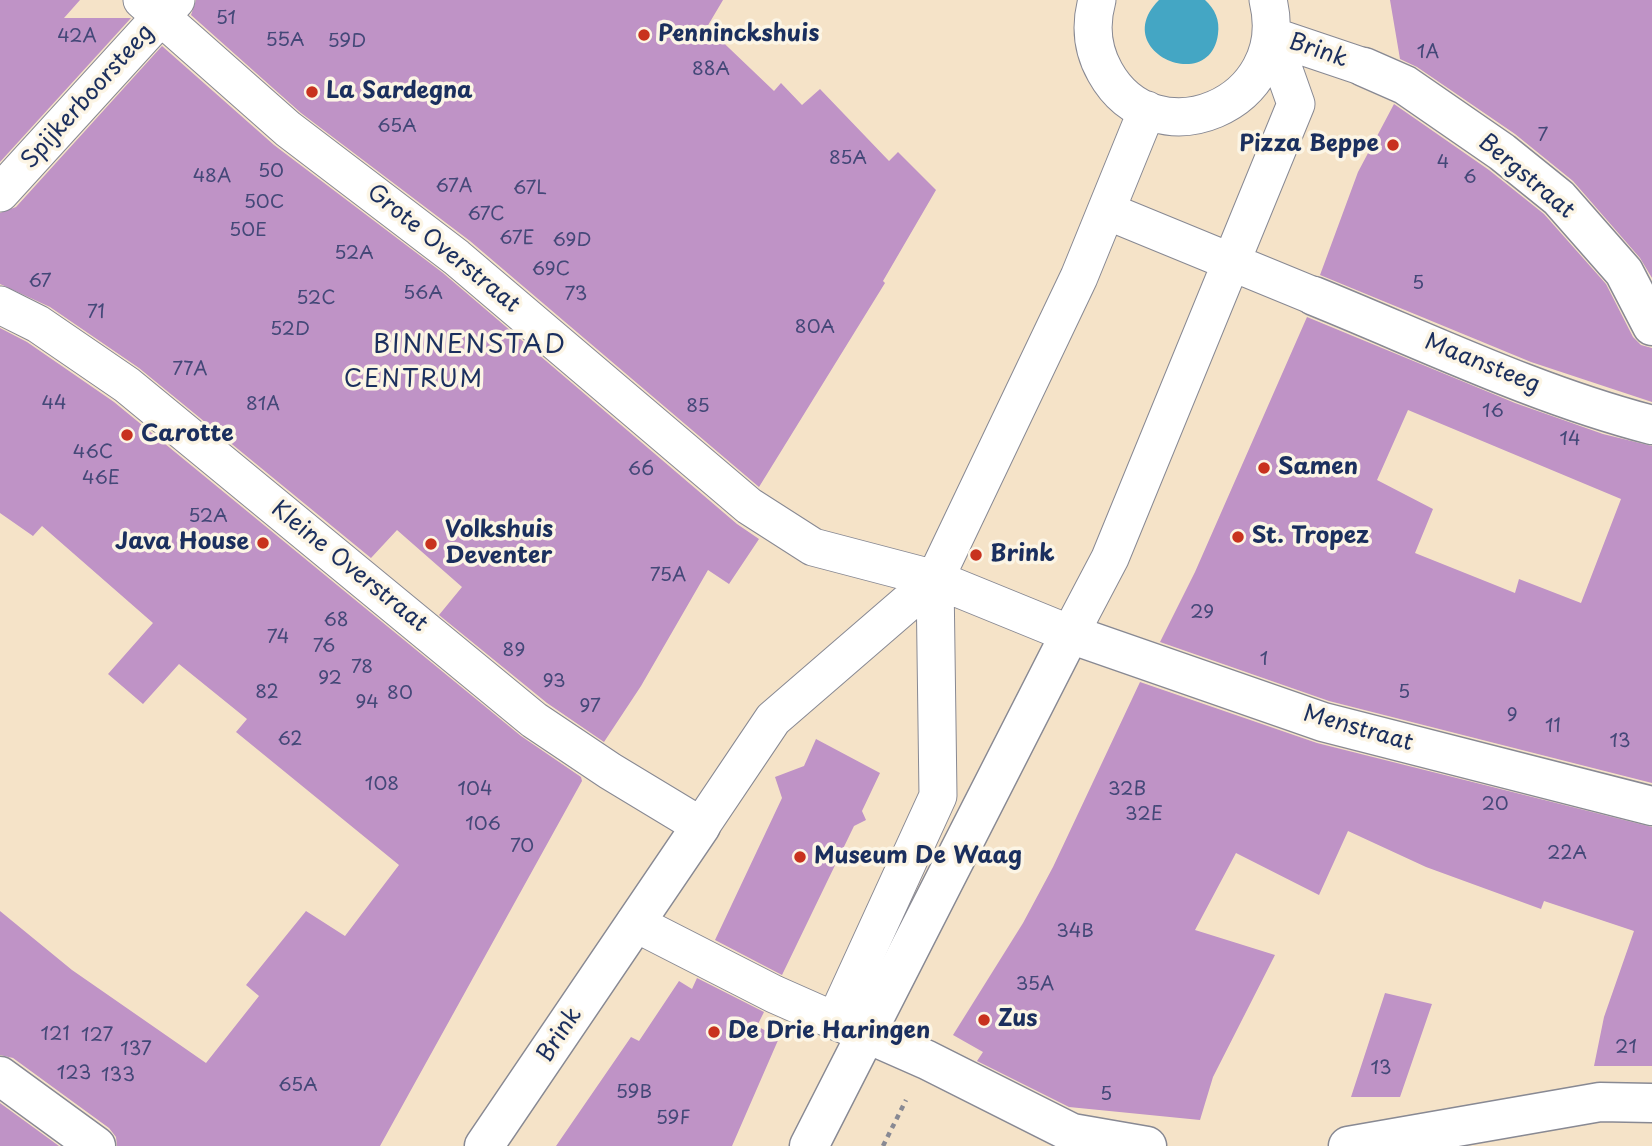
<!DOCTYPE html>
<html>
<head>
<meta charset="utf-8">
<style>
	body { margin:0 }
	canvas { display:block; background:#f5e3c8 }
</style>
</head>
<body>
<canvas width="1652" height="1146"></canvas>
<script>
const g = document.querySelector('canvas').getContext('2d');
g.lineJoin = 'round';
function fillPath(path, color) { g.fillStyle = color; g.fill(path, 'evenodd'); }
function stroke(path, color, width, dash) { g.strokeStyle = color; g.lineWidth = width; g.lineCap = dash ? 'butt' : 'round'; g.setLineDash(dash || []); g.stroke(path); }
function label(font, color, halo, rows, align = 'center') {
  g.font = font + ' "Playpen Sans",sans-serif'; g.lineWidth = 7; g.setLineDash([]); g.textBaseline = 'middle'; g.strokeStyle = halo; g.fillStyle = color; for (const [text, x, y, turn = 0] of rows) {
    g.save(); g.translate(x, y); g.rotate((+turn || 0) * Math.PI / 180); g.textAlign = isNaN(turn) ? turn : align; if (halo) g.strokeText(text, 0, 0); g.fillText(text, 0, 0); g.restore();
  }
}
const water = new Path2D(`
	M1159 0H1205C1215 9 1220 20 1218 34 1210 96 1108 51 1159 0Z`);
const building = new Path2D(`
	M0 0H80L64 18H131L0 162Z
	M196 0H723L707 27 774 91 781 83 802 105 820 89 889 161 898 152 936 190 883 281 885 283 759 487 470 241 301 113 191 15Z
	M1390 0H1652V278L1640 258 1573 181 1515 134 1417 67 1400 59Z
	M162 46 274 145 443 273 737 524 759 539 729 584 708 570 641 686 604 742 547 703 439 615 462 587 397 530 371 558 139 368 50 307 0 284V213L16 207Z
	M1394 104 1489 170 1544 214 1606 284 1633 337 1641 345 1652 348V402L1531 362 1320 275 1358 172Z
	M1307 317 1515 403 1603 434 1652 446V783L1329 701 1160 642 1195 572ZM1408 410 1621 499 1581 603 1519 579 1515 593 1415 553 1433 509 1377 480Z
	M0 328 27 342 114 402 521 736 581 777 582 781 380 1146H117L116 1137 109 1128 13 1058 0 1055V911L72 970 206 1063 259 996 246 985 306 911 345 936 399 865 236 732 247 719 179 664 143 704 108 674 153 623 42 526 33 536 0 513Z
	M1140 682 1317 743 1652 827V1066H1594L1604 1017 1634 931 1544 901 1541 909 1426 867 1348 831 1319 895 1236 853 1195 930 1275 955 1213 1077 1200 1120 1069 1107 977 1061 983 1052 953 1035 1023 923 1053 867Z
	M816 739 880 773 862 811 866 820 854 826 782 975 715 940 782 798 775 777 804 766Z
	M697 978 764 1012 757 1026 779 1038 732 1146H556L631 1037 639 1041 679 981 692 989Z
	M1385 993 1432 1004 1400 1097H1351Z
	M0 1103 59 1146H0Z`);
const path = new Path2D(`
	M883 1146 906 1100`);
const pedestrian = new Path2D(`
	M142 0 288 129 456 257 749 506 813 547 935 579 1070 634
	M1097 0C1090 25 1092 49 1105 72 1155 162 1294 105 1268 0
	M1272 36 1364 67
	M0 193 176 0
	M1107 211 1314 296
	M0 305 38 324 127 385 534 720 610 771 701 826 773 719 935 579 1079 277 1147 110
	M1070 634 1110 558 1296 104 1272 36
	M635 923 774 994 835 1021
	M868 1034 835 1021 938 796 935 579`);
const minor = new Path2D(`
	M1364 67 1405 85 1502 152 1559 198 1624 272 1652 326
	M1314 296C1425 341 1536 395 1652 425
	M868 1034 927 1060 1072 1133 1147 1146
	M0 1076 96 1146
	M484 1146 701 826
	M809 1146 1070 634 1323 722 1652 806
	M1348 1146 1600 1102 1652 1103`);
const markers = [
	[644,35,7,"#c8321e"],
	[312,92,7,"#c8321e"],
	[1393,145,7,"#c8321e"],
	[127,435,7,"#c8321e"],
	[1264,468,7,"#c8321e"],
	[1238,537,7,"#c8321e"],
	[263,543,7,"#c8321e"],
	[431,544,7,"#c8321e"],
	[976,555,7,"#c8321e"],
	[800,857,7,"#c8321e"],
	[984,1020,7,"#c8321e"],
	[714,1032,7,"#c8321e"]
];
const numberNames = [
	["51",226,19],
	["42A",77,37],
	["55A",285,41],
	["59D",347,42],
	["1A",1428,53],
	["88A",711,70],
	["65A",397,127],
	["7",1543,136],
	["85A",848,159],
	["4",1443,163],
	["50",271,172],
	["48A",212,177],
	["6",1470,178],
	["67A",454,187],
	["67L",530,189],
	["50C",264,203],
	["67C",486,215],
	["50E",248,231],
	["67E",517,239],
	["69D",572,241],
	["52A",354,254],
	["69C",551,270],
	["67",40,282],
	["5",1418,284],
	["56A",423,294],
	["73",576,295],
	["52C",316,299],
	["71",96,313],
	["80A",815,328],
	["52D",290,330],
	["77A",190,370],
	["44",54,404],
	["81A",263,405],
	["85",698,407],
	["16",1493,412],
	["14",1570,440],
	["46C",93,453],
	["66",641,470],
	["46E",101,479],
	["52A",208,517],
	["75A",668,576],
	["29",1202,613],
	["68",336,621],
	["74",278,638],
	["76",324,647],
	["89",514,651],
	["1",1264,660],
	["78",362,668],
	["92",330,679],
	["93",554,682],
	["82",267,693],
	["5",1404,693],
	["80",400,694],
	["94",367,703],
	["97",590,707],
	["9",1512,716],
	["11",1553,727],
	["62",290,740],
	["13",1620,742],
	["108",382,785],
	["104",475,790],
	["32B",1127,790],
	["20",1495,805],
	["32E",1144,815],
	["106",483,825],
	["70",522,847],
	["22A",1567,854],
	["34B",1075,932],
	["35A",1035,985],
	["121",55,1035],
	["127",97,1036],
	["21",1626,1048],
	["137",136,1050],
	["13",1381,1069],
	["123",74,1074],
	["133",118,1076],
	["65A",298,1086],
	["59B",634,1093],
	["5",1106,1095],
	["59F",673,1119]
];
const poiNames = [
	["Penninckshuis",658,35],
	["La Sardegna",326,92],
	["Pizza Beppe",1379,145,"right"],
	["Carotte",141,435],
	["Samen",1278,468],
	["Volkshuis",445,531],
	["Deventer",445,557],
	["St. Tropez",1252,537],
	["Java House",249,543,"right"],
	["Brink",990,555],
	["Museum De Waag",814,857],
	["Zus",998,1020],
	["De Drie Haringen",728,1032]
];
const streetNames = [
	["Brink",1318,51,19],
	["Spijkerboorsteeg",88,97,-48],
	["Bergstraat",1526,177,40],
	["Grote Overstraat",443,249,39],
	["Maansteeg",1482,364,22],
	["Kleine Overstraat",349,567,39],
	["Menstraat",1358,729,16],
	["Brink",560,1035,-56]
];
const neighbourhoodNames = [
	["CENTRUM",414,380]
];
const quarterNames = [
	["BINNENSTAD",470,346]
];
fillPath(water, '#44a6c4');
fillPath(building, '#bf93c6');
stroke(pedestrian, '#888993', 39);
stroke(minor, '#888993', 41);
stroke(path, '#888993', 4.5, [5, 5]);
stroke(pedestrian, '#fff', 37);
stroke(minor, '#fff', 38);
for (const [x, y, r, color] of markers) { const dot = new Path2D(); dot.arc(x, y, r, 0, 2 * Math.PI); g.fillStyle = color; g.fill(dot); stroke(dot, '#fcf5e5', 2.5); }
label('19px', '#444878', null, numberNames);
label('bold 23px', '#1b2f5e', '#fcf5e5', poiNames, 'left');
label('23px', '#1b2f5e', '#fcf5e5', streetNames);
g.letterSpacing = '2px';
label('24px', '#1b2f5e', '#fcf5e5', neighbourhoodNames);
g.letterSpacing = '0px';
g.letterSpacing = '2px';
label('26px', '#1b2f5e', '#fcf5e5', quarterNames);
g.letterSpacing = '0px';
</script>
</body>
</html>
